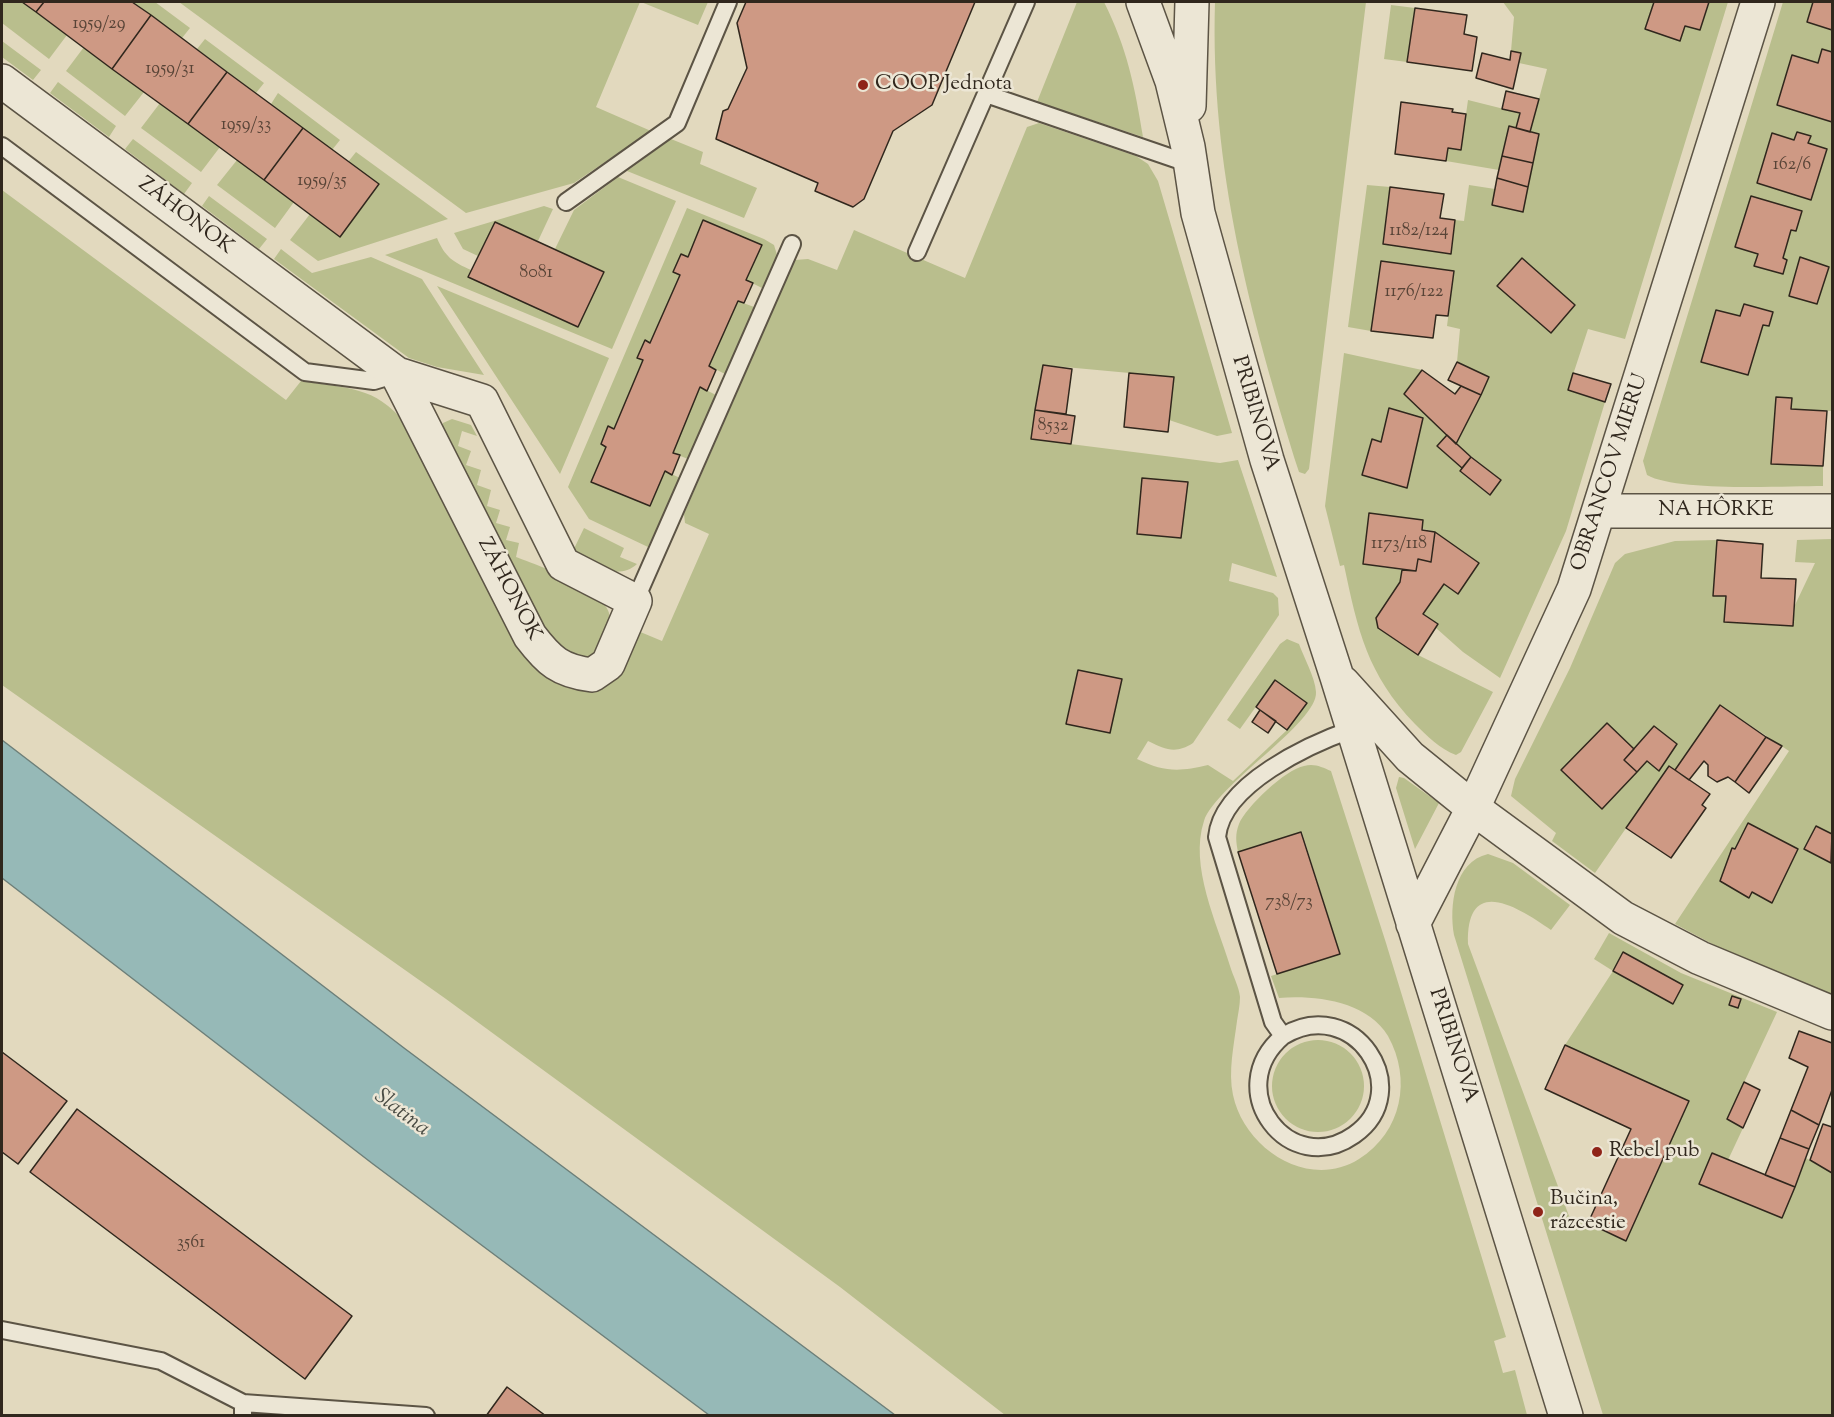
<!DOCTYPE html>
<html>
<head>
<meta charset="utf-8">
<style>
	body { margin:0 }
	#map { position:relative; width:1834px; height:1417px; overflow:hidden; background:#e2d9be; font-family:"Sorts Mill Goudy",serif }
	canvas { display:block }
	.frame { position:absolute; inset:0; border:3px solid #30271d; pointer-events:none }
</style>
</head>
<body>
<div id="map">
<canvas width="1834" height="1417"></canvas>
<div class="frame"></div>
</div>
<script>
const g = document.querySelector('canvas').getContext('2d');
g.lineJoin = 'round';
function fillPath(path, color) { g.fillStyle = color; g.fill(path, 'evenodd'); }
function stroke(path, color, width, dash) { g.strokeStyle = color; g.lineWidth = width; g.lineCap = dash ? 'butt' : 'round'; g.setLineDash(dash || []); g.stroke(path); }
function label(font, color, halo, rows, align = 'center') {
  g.font = font + ' "Sorts Mill Goudy",serif'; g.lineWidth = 5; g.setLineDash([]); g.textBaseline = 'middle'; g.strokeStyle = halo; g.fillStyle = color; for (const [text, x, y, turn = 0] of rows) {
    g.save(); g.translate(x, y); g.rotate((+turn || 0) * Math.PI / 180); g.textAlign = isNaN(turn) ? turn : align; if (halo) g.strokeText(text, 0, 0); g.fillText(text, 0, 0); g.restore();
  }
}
const green = new Path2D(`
	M2 2H22L67 35 49 59 2 23Z
	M132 2H155L190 28 182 38Z
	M179 2H640L596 107 651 131 574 183 466 213Z
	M641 2H708L698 25Z
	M1077 2H1104C1127 48 1135 87 1143 137L1037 102Z
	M1215 2H1366L1309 469 1305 474 1299 472C1250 316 1210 167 1215 2Z
	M1503 2H1654L1645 29 1680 41 1685 26 1700 30 1709 2H1728L1625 339 1588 329 1568 390 1605 402 1566 531 1500 678 1463 652 1436 628 1438 624 1423 614 1444 584 1459 593 1479 563 1435 532 1369 514 1363 564 1402 570 1400 582 1376 618 1378 628 1418 655 1493 692 1461 752 1456 755C1440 749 1427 736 1415 724 1367 674 1358 631 1344 565L1340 566 1325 506 1344 353 1422 370 1404 394 1447 435 1438 446 1462 468 1460 472 1489 495 1501 480 1456 444 1489 377 1457 362 1460 329 1447 326 1454 271 1381 261 1371 331 1348 327 1367 185 1390 187 1383 244 1451 253 1455 220 1464 221 1469 185 1495 189 1492 205 1523 212 1539 134 1530 132 1547 69 1519 63 1521 54 1511 51 1514 17Z
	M1783 2H1832V411L1791 409 1792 398 1776 397 1771 463 1823 466V486C1784 486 1677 492 1647 475L1643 461Z
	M1391 5 1415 8 1407 62 1384 59Z
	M205 39 264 83 256 93 197 49Z
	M2 41 41 70 33 80 2 57Z
	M84 47 144 92 125 116 66 71Z
	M58 82 116 126 109 137 50 93Z
	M278 93 340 140 332 150 271 104Z
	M1468 100 1520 113 1516 128 1509 127 1499 170 1446 161 1448 148 1461 150Z
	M160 103 220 147 201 172 141 128Z
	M1039 123 1136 156 1148 164 1158 181 1232 433 1217 436 1169 420 1173 377 1043 365 1031 439 1220 463 1238 460 1277 577 1232 563 1229 581 1273 593 1278 598 1279 615 1193 743C1176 754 1166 750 1148 741L1137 759C1164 772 1179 772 1208 765L1233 781 1287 730 1307 703 1275 680 1240 729 1227 720 1280 644 1287 639 1299 644C1304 658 1315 677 1316 692 1318 723 1216 785 1204 821 1189 866 1217 923 1230 966 1233 976 1239 987 1240 997 1240 1005 1238 1014 1237 1021 1234 1045 1228 1071 1233 1095 1244 1148 1308 1191 1359 1159 1402 1132 1412 1079 1388 1036 1367 1001 1315 995 1279 998L1271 976 1340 954 1302 832 1238 852C1236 842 1235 834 1239 824 1246 807 1286 769 1304 766 1314 763 1322 767 1331 771L1386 943 1506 1337 1494 1341 1503 1373 1515 1370 1527 1415H1005L840 1287 446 999 2 685V190L286 400 301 381C348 389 374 385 406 424L525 653 597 689C621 679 627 653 638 631L662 641 709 534 685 523 684 514 795 260 808 259 837 270 854 230 965 278 1027 127Z
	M133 139 192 183 184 194 125 149Z
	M671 139 703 152 700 164 757 188 744 218 627 171Z
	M356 152 448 219 318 261 290 240 310 214 340 237 379 185 348 162Z
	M237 160 294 202 275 228 217 185Z
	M618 177 676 201 612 349 385 255 437 238C445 257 453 262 471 270L468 276 577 327 604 272 555 249 574 210Z
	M209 196 267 239 259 249 202 206Z
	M544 206 553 209 538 241 495 222 478 256 463 249 454 233Z
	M687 208 764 239 774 245 777 255 762 288 746 280 761 245 704 220 688 257 681 254 674 272 680 275 650 343 645 341 637 358 643 360 614 429 608 427 601 444 606 447 592 482 650 506 665 471 680 478 648 547 589 519 568 487Z
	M281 249 312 273 371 257 422 279 484 375 437 367 409 358 274 259Z
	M437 286 609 358 560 474Z
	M738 301 754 307 725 374 709 366Z
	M700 387 716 395 688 459 673 453Z
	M452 419 471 425 477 436 462 431 458 446 471 451 466 465 481 470 477 485 491 490 487 506 500 510 496 523 510 527 506 540 519 543 516 557C537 565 610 590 610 618 610 622 607 628 606 631 602 644 601 651 591 659L555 652 441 429 443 423Z
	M584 528 624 548 620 557 637 564C617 582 591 564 571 555Z
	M1832 539 1831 601 1832 995 1735 956 1675 924 1789 751 1720 705 1675 770 1669 766 1595 873 1552 841 1556 833 1511 796 1515 779 1570 668 1615 563 1625 554 1675 541 1717 540 1713 595 1726 596 1724 622 1793 626 1795 605 1815 563 1795 562 1797 540Z
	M1399 777 1404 778 1439 803 1415 849 1396 788Z
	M1488 854 1513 863 1570 905 1551 930C1518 907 1466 874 1468 944L1569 1216 1626 1241 1689 1101 1565 1045 1613 971 1594 959 1609 933 1681 973 1777 1012 1727 1119 1743 1128 1728 1160 1712 1153 1699 1183 1795 1187 1806 1158 1832 1173V1415H1603L1454 935C1449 906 1454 862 1488 854ZM1624 952 1683 985 1674 1003 1613 971Z
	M1272 1086a46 46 0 1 1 92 0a46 46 0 1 1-92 0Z`);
const water = new Path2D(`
	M2 740 404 1048 895 1415H709L373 1164 2 878Z`);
const building = new Path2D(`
	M22 2H44L36 12Z
	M44 2H132L151 15 112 69 36 12Z
	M746 2H975L932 105 893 131 864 199 853 207 815 191 818 183 716 139 723 111 728 109 747 68 737 23Z
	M1654 2H1709L1700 30 1685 26 1680 41 1645 29Z
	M1813 2H1832V30L1807 22Z
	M1415 8 1467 15 1464 34 1477 37 1472 71 1407 62Z
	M151 15 227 72 188 124 112 69Z
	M1822 49 1832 52V122L1777 105 1792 55 1818 63Z
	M1511 51 1521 53 1513 89 1476 78 1482 53 1510 60Z
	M227 72 303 128 264 180 188 124Z
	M1506 91 1539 99 1530 132 1516 128 1520 113 1502 109Z
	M1401 102 1453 109 1452 112 1466 114 1461 150 1448 148 1446 161 1395 154Z
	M1509 126 1539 134 1533 163 1502 156Z
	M303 128 379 184 340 237 264 180Z
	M1797 132 1811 136 1808 143 1827 149 1811 200 1757 183 1772 133 1794 140Z
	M1502 156 1533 163 1528 187 1497 178Z
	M1497 178 1528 187 1523 212 1492 205Z
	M1390 187 1444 194 1440 218 1455 220 1451 254 1383 244Z
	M1751 196 1802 211 1796 231 1791 230 1783 258 1787 260 1783 274 1754 266 1758 254 1735 247Z
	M703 220 762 245 746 280 753 283 744 303 738 301 709 366 716 370 707 391 700 387 673 453 680 455 672 475 665 471 650 506 591 482 606 447 601 444 608 426 614 429 643 360 637 358 645 340 650 343 680 275 673 272 681 254 688 257Z
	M495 222 604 272 578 327 468 277Z
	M1800 257 1829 267 1817 304 1789 296Z
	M1522 258 1575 305 1551 333 1497 286Z
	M1381 261 1454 271 1448 316 1436 315 1433 338 1371 331Z
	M1744 304 1773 312 1769 326 1763 325 1748 375 1701 362 1716 310 1740 316Z
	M1457 362 1489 377 1481 395 1448 380Z
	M1043 365 1072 369 1066 414 1035 410Z
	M1422 370 1455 394 1461 386 1481 395 1456 444 1404 394Z
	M1129 373 1174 377 1168 432 1124 427Z
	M1573 373 1611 384 1605 402 1568 390Z
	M1776 397 1792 398 1791 409 1827 411 1823 466 1771 464Z
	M1389 408 1423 418 1407 488 1362 475 1372 439 1381 442Z
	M1035 410 1075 416 1071 444 1031 439Z
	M1447 435 1471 457 1462 468 1437 446Z
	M1471 457 1501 480 1490 495 1460 471Z
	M1142 478 1188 482 1181 538 1137 534Z
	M1369 513 1423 520 1422 530 1435 532 1431 562 1418 559 1416 571 1363 564Z
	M1435 532 1479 563 1458 594 1444 584 1423 614 1438 624 1418 655 1378 628 1376 618 1400 582 1402 570 1416 571 1418 559 1431 562Z
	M1717 540 1763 544 1761 578 1796 579 1793 626 1724 622 1726 596H1713Z
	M1078 670 1122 679 1110 733 1066 724Z
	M1275 680 1307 703 1287 730 1256 707Z
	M1720 705 1766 737 1735 782 1728 777 1717 782 1708 776V765L1704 761 1689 780 1675 770Z
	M1260 710 1276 721 1268 733 1252 722Z
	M1607 723 1634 749 1624 760 1637 772 1602 809 1561 770Z
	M1654 726 1677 744 1659 771 1647 761 1637 772 1624 760Z
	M1766 737 1782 746 1749 793 1735 782Z
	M1669 766 1710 794 1702 805 1706 808 1671 858 1626 828Z
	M1748 823 1798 849 1772 903 1752 892 1749 898 1720 881 1732 848 1735 849Z
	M1816 826 1832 834 1831 863 1804 849Z
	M1301 832 1340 954 1277 974 1238 852Z
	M1623 952 1683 985 1673 1004 1613 971Z
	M1732 996 1741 999 1738 1008 1729 1005Z
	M1799 1031 1832 1043V1090L1819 1125 1791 1110 1808 1067 1789 1058Z
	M1565 1045 1689 1101 1626 1241 1588 1223 1631 1129 1545 1089Z
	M2 1052 67 1101 18 1164 2 1152Z
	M1744 1082 1760 1090 1743 1128 1727 1119Z
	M77 1109 352 1316 305 1379 30 1172Z
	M1791 1110 1819 1125 1809 1149 1780 1138Z
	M1823 1124 1832 1127V1173L1810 1160Z
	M1780 1138 1809 1149 1795 1187 1765 1175Z
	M1712 1153 1795 1187 1782 1218 1699 1184Z
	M507 1387 546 1416H486Z`);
const lane = new Path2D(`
	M986 94 1190 164
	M2 146 305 372 374 381 397 374
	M566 202 677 123 728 2
	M917 252 1026 2
	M635 601 792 244
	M1283 1036C1220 1090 1290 1180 1354 1135 1418 1090 1353 993 1283 1036L1273 1022 1217 837C1222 784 1310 744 1353 729
	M2 1330 161 1361 243 1403
	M243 1416V1403L426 1416`);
const street = new Path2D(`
	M1143 2 1172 81 1188 147 1198 213 1267 460 1337 677 1566 1416
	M2 81 397 374 482 401 563 564 635 601 608 664 592 675C560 671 549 661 530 636L397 374
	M1189 106 1192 2
	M1600 511H1832
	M1343 683 1410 757 1473 808 1623 918 1700 958 1832 1013
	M1413 924 1473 808 1574 589 1758 2`);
const markers = [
	[863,85,6,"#8f2418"],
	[1597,1152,6,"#8f2418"],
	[1538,1212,6,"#8f2418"]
];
const numberNames = [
	["1959/29",99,25],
	["1959/31",170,70],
	["1959/33",246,126],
	["162/6",1792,166],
	["1959/35",322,182],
	["1182/124",1419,232],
	["8081",536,274],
	["1176/122",1414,293],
	["8532",1053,427],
	["1173/118",1399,545],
	["738/73",1289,903],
	["3561",191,1244]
];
const poiNames = [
	["COOP Jednota",875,85],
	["Rebel pub",1609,1152],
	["Bučina,",1550,1200],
	["rázcestie",1550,1224]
];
const streetNames = [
	["ZÁHONOK",185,217,37],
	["PRIBINOVA",1254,414,73],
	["OBRANCOV MIERU",1611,473,-72],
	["NA HÔRKE",1716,511],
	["ZÁHONOK",508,590,62],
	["PRIBINOVA",1452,1046,72]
];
const waterNames = [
	["Slatina",401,1114,37]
];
fillPath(green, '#b9be8d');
fillPath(water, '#96b9b7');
stroke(water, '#6d7f79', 1.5);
fillPath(building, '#ce9984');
stroke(building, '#30271d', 1.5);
stroke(lane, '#5c5445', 20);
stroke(street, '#5c5445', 36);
stroke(lane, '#ece6d5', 16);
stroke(street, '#ece6d5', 33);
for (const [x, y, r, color] of markers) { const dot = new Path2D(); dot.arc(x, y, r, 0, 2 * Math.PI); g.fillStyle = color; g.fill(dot); stroke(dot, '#ece6d5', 2); }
label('18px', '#584437', null, numberNames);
label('21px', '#30271d', '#ece6d5', poiNames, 'left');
label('21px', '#30271d', '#ece6d5', streetNames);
label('italic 22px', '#4a4c44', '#ece6d5', waterNames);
</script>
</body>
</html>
